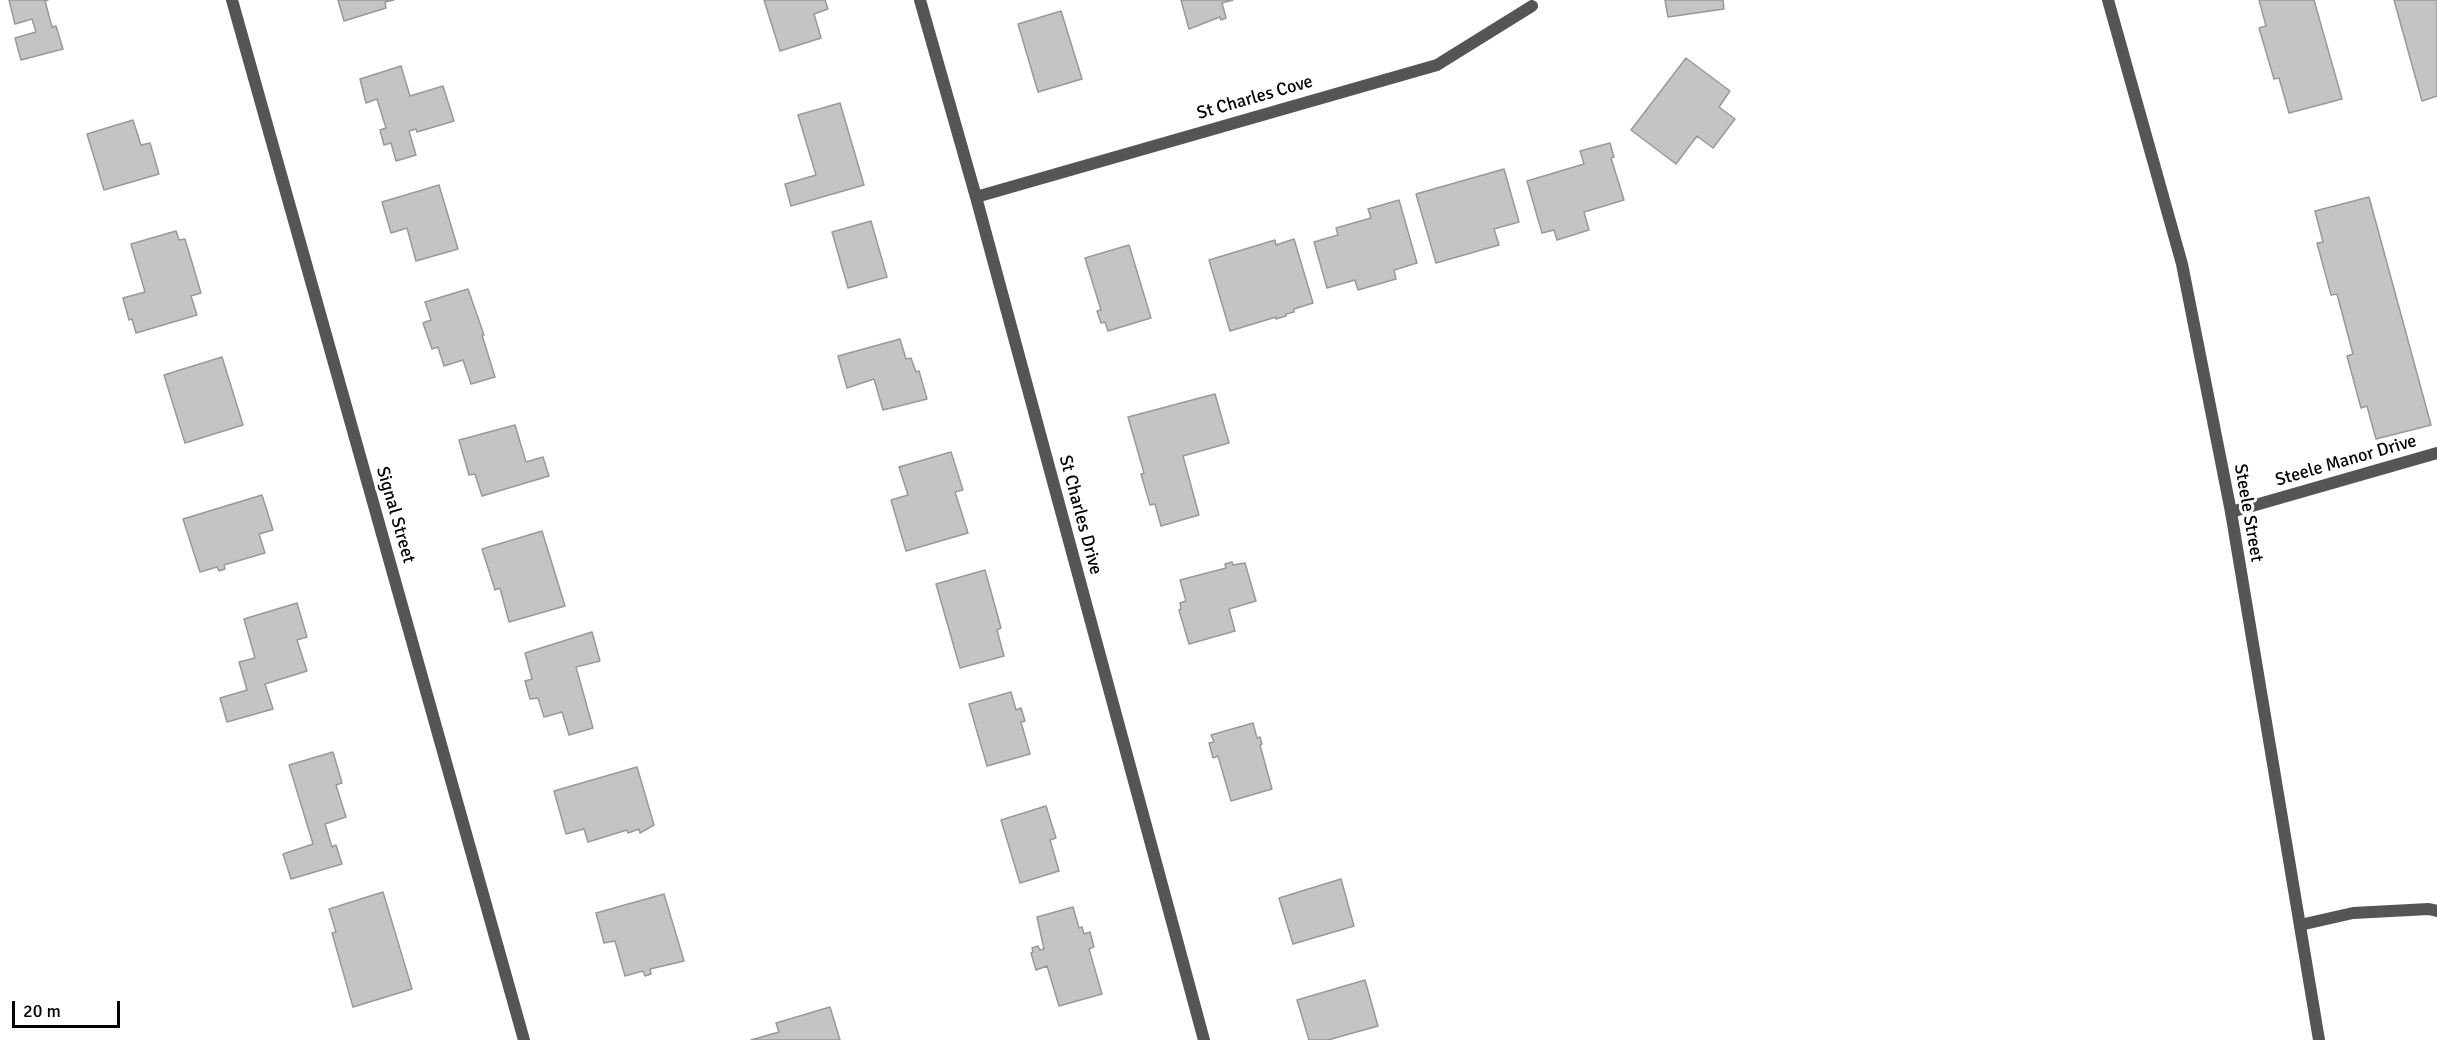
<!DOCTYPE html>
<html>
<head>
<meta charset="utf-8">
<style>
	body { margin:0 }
	#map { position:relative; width:2437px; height:1040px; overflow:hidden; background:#fff; font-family:Signika,sans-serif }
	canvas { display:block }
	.scale { position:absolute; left:12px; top:1001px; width:108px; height:27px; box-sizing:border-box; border:3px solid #000; border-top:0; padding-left:8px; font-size:18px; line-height:21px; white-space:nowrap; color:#000; -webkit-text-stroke:4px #fff; paint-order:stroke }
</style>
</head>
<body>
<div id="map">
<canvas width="2437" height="1040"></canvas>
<div class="scale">20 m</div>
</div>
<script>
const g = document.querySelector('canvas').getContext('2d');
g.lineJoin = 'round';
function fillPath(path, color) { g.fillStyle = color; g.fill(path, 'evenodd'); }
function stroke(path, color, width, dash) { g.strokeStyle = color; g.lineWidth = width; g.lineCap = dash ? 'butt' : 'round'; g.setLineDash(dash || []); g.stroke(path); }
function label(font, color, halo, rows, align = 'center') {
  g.font = font + ' Signika,sans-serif'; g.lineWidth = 6; g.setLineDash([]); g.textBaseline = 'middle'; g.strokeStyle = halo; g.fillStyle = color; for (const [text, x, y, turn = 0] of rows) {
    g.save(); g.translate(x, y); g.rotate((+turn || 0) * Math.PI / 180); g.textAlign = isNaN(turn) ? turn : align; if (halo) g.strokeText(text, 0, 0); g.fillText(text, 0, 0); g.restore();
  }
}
const building = new Path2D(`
	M9 0H48L45 1 52 27 56 26 63 49 21 60 15 38 36 32 32 19 15 24Z
	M338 0H394L385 2 386 8 344 21Z
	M764 0H825L828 9 814 14 821 38 780 51Z
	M1181 0H1233L1222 3 1226 18 1221 20 1220 17 1189 29Z
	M1665 0H1723L1724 9 1668 17Z
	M2259 0H2314L2342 99 2289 113 2279 78 2274 79 2259 28 2266 26Z
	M2394 0H2437V96L2422 101Z
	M1061 11 1082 79 1038 92 1018 24Z
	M1686 58 1730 91 1719 107 1735 119 1713 148 1697 136 1676 164 1631 130Z
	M401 66 410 96 443 86 454 121 417 132 416 129 409 131 416 155 396 161 391 143 384 145 380 130 386 128 377 99 366 103 360 79Z
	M840 103 864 185 791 206 785 184 816 175 798 115Z
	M133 120 141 145 150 143 159 174 104 190 87 134Z
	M1610 143 1614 157 1611 158 1624 200 1584 212 1589 230 1557 240 1554 230 1542 233 1527 181 1584 164 1580 151Z
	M1504 169 1519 222 1494 229 1499 245 1436 263 1416 194Z
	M439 185 458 249 416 261 407 228 391 233 382 202Z
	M2369 197 2431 425 2376 439 2367 406 2361 408 2347 356 2353 354 2337 294 2331 295 2317 243 2323 242 2315 211Z
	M1399 200 1417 263 1394 270 1396 279 1358 290 1355 280 1327 288 1314 242 1338 235 1336 228 1371 218 1368 209Z
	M871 221 887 277 848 288 832 232Z
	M176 231 179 240 185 239 201 293 191 296 197 315 136 333 132 319 129 320 123 298 145 292 131 244Z
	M1294 239 1313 303 1294 309V312L1286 314V316L1276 319V317L1230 331 1209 260 1275 240 1276 245Z
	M1129 245 1151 318 1108 331 1105 322 1101 323 1097 311 1101 310 1085 258Z
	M468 289 484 335H482L495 377 471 384 463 360 444 366 438 347 432 349 423 323 431 320 425 302Z
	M900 339 906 359 911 358 916 372 919 371 927 399 883 410 874 379 847 388 838 356Z
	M222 357 243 425 185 443 164 375Z
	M1215 394 1229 443 1183 456 1199 515 1161 526 1155 504 1150 505 1141 474 1144 473 1128 417Z
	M515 425 526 462 543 457 549 476 482 496 475 474 469 475 459 440Z
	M951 452 963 490 955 492 968 533 906 551 891 500 908 495 899 467Z
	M262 495 273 530 259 534 265 553 224 565 225 569 219 571 217 567 200 572 183 519Z
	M542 531 565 606 509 622 500 588 495 590 482 549Z
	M1232 562 1233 565 1245 563 1256 601 1229 609 1235 631 1189 644 1179 610 1181 609 1180 603 1186 601 1180 580 1226 568 1225 564Z
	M985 570 1001 628 997 630 1004 656 960 668 936 584Z
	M297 603 307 637 297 640 307 671 265 684 273 709 227 722 220 698 247 690 239 662 255 658 244 619Z
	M592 632 600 661 576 667 593 728 569 735 562 712 544 717 538 698 530 699 525 681 532 679 525 653Z
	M1011 692 1016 710 1021 708 1025 721 1021 722 1030 754 987 766 969 704Z
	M1253 723 1257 738 1260 737 1262 744 1260 745 1272 789 1231 801 1218 756 1213 758 1209 743 1214 742 1211 735Z
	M333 752 342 783 336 785 346 817 325 824 332 847 336 845 342 864 291 879 283 854 313 844 289 765Z
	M637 767 654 825 640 833 639 829 628 833 627 830 588 842 584 829 566 834 554 791Z
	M1046 806 1056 838 1050 840 1059 871 1020 883 1001 820Z
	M1341 879 1354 926 1293 944 1279 898Z
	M383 892 412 989 353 1007 332 933 336 932 329 909Z
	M664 894 684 961 650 969 651 974 645 976 643 971 625 976 615 941 604 943 596 913Z
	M1073 907 1079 928 1082 927 1084 934 1090 932 1094 947 1089 949 1102 994 1059 1006 1047 966 1036 970 1031 953 1033 952 1032 948 1038 946 1040 950 1044 949 1037 917Z
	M1365 980 1378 1026 1328 1040H1309L1297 1000Z
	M830 1007 840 1040H751L779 1032 776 1023Z`);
const service = new Path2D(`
	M2300 925 2353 913 2429 909 2437 911`);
const minor = new Path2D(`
	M920 0 976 197 1204 1040
	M976 197 1437 65 1532 6
	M2231 512 2437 453`);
const tertiary = new Path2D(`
	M232 0 524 1040
	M2108 0 2182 264 2231 512 2319 1040`);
const streetNames = [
	["St Charles Cove",1255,98,-16],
	["Steele Manor Drive",2346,461,-16],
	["Steele Street",2248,513,80],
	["Signal Street",395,515,74],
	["St Charles Drive",1080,515,75]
];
fillPath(building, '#c4c4c4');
stroke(building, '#999', 1.5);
stroke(service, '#555', 12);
stroke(minor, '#555', 12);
stroke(tertiary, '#555', 12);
label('18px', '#000', '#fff', streetNames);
</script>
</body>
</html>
